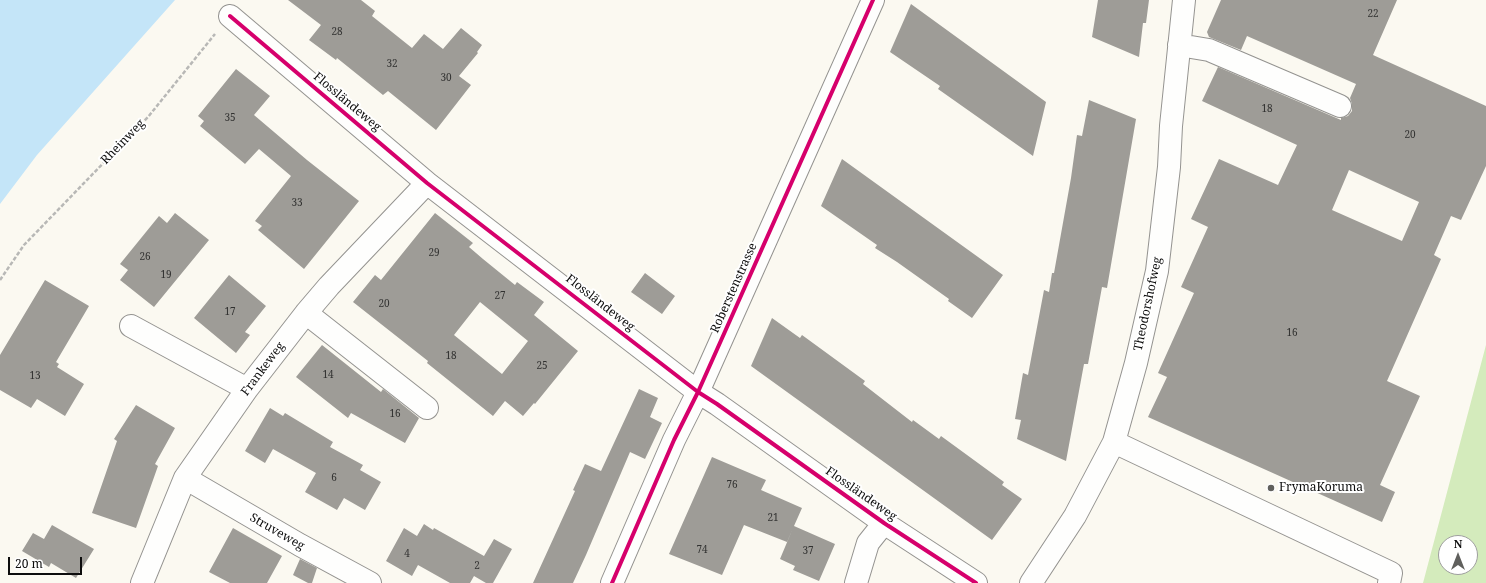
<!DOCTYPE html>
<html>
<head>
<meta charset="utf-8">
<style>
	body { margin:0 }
	#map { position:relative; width:1486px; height:583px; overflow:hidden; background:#fbf9f1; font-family:"Noto Serif",serif }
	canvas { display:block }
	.north { position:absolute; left:1438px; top:535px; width:40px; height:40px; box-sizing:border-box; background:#fff; border:1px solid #9e9e9e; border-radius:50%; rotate:0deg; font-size:11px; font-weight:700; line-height:16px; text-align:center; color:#0d0d0d }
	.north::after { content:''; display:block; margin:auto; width:14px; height:18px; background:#60605d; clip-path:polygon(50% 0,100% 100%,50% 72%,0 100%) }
	.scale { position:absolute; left:8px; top:557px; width:74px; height:18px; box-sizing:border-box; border:2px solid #0d0d0d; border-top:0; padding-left:5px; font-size:12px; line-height:14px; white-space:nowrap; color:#0d0d0d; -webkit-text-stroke:3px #fff; paint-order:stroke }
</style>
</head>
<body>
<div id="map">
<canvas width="1486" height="583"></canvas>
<div class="north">N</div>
<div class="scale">20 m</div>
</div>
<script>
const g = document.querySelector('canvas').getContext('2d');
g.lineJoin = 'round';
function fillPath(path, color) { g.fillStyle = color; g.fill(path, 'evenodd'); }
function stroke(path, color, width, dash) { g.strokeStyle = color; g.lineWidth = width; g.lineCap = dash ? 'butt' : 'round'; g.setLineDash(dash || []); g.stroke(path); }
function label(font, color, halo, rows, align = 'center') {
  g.font = font + ' "Noto Serif",serif'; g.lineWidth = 4; g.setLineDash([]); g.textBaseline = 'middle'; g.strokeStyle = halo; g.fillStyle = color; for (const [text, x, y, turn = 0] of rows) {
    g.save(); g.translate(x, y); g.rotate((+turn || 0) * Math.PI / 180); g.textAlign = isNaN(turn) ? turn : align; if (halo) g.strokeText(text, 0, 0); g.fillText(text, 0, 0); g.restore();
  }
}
const forest = new Path2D(`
	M1486 345V583H1423ZM1446 543H1470V567H1446Z`);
const water = new Path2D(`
	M0 0H175L37 155 0 204Z`);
const building = new Path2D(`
	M288 0H361L375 11 372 16 412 48 424 34 443 49 461 28 482 45 477 52 478 53 459 76 471 85 436 130 388 91 383 95 337 58 336 60 309 40 321 25Z
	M1098 0H1149L1146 23H1143L1139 57 1092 37Z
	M1221 0H1397L1373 55 1486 106V166L1461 220 1451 216 1434 255 1441 259 1387 381 1420 396 1380 485 1395 492 1382 522 1148 417 1167 377 1158 373 1194 293 1181 287 1208 227 1191 219 1219 159 1278 185 1297 145 1202 101 1218 67 1341 120V118L1348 116 1352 111V104L1350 98 1356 84 1247 36 1241 50 1209 37 1207 32ZM1349 170 1419 202 1402 241 1332 210Z
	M911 4 1046 102 1033 156 938 89 940 86 890 52Z
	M236 69 270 96 254 115 307 160 359 201 304 269 258 230 262 226 255 221 291 176 259 149 245 164 200 126 204 121 198 116Z
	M1089 100 1136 119 1107 288 1102 287 1088 364H1084L1066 461 1017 439 1021 420 1015 419 1023 373 1028 375 1044 290 1049 292 1052 273H1054L1071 178 1077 135 1082 136Z
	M842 159 1003 275 972 318 948 301 949 299 897 262 875 248 877 245 821 206Z
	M175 213 209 240 154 307 120 280 128 270 120 264 159 216 167 223Z
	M435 213 473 243 469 247 483 259 515 285 517 282 544 302 534 315 578 351 535 404 534 403 523 416 505 401 493 416 427 363 428 361 353 302 375 275 381 280ZM480 302 528 341 502 374 454 335Z
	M645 273 675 296 662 314 631 292Z
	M229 275 266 306 245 332 250 335 236 353 194 318Z
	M45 280 89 306 56 362 59 364 57 367 84 384 65 416 37 399 31 408 0 390V355Z
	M772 318 800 338 802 335 865 381 863 384 912 422 913 420 939 439 941 436 1004 482 1002 485 1022 499 992 540 751 366Z
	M322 345 381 392 383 389 419 418 405 443 351 413 348 418 296 377Z
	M639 389 658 398 650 417 662 423 645 459 630 452 586 555 573 583H533L575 491 573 490 585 464 601 471Z
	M136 405 175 428 155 464 158 466 136 528 92 513 117 441 114 439Z
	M270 408 283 416 285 413 333 442 330 447 363 465 360 470 381 482 365 510 344 498 337 510 305 492 316 473 273 449 265 463 245 451Z
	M712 457 766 480 761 490 802 508 794 526 835 544 819 581 793 570 795 566 780 559 793 528 787 542 744 525 722 575 669 554Z
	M424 524 433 530 434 528 484 556 494 539 512 549 493 583H486L474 576 470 583H450L418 565 412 576 386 561 404 528 417 536Z
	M52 525 94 549 76 578 51 563 49 567 22 551 33 533 44 539Z
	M233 528 282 556 267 583H230L209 572Z
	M300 559 317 568 312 583H308L293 575Z`);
const path = new Path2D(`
	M0 280 24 245 148 117 215 34`);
const minor = new Path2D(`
	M230 16 427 183 698 392 717 404 884 523 976 583
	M1179 45 1209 50 1340 106
	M306 313 427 408
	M131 326 247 389
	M1114 442 1391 573 1389 583
	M185 478 300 545 370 583
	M142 583 185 478 247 389 306 313 329 286 427 183
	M612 583 674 440 698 392 873 0
	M856 583 868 543 884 523
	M1031 583 1075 516 1114 442 1136 363 1157 271 1169 167 1171 126 1184 0`);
const cycleway = new Path2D(`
	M230 16 427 183 698 392 717 404 884 523 976 583
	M612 583 674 440 698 392 873 0`);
const markers = [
	[1271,488,4,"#60605d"]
];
const numberNames = [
	["22",1373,14],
	["28",337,32],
	["32",392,64],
	["30",446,78],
	["18",1267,109],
	["35",230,118],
	["20",1410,135],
	["33",297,203],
	["29",434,253],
	["26",145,257],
	["19",166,275],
	["27",500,296],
	["20",384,304],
	["17",230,312],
	["16",1292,333],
	["18",451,356],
	["25",542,366],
	["14",328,375],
	["13",35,376],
	["16",395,414],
	["6",334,478],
	["76",732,485],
	["21",773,518],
	["74",702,550],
	["37",808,551],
	["4",407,554],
	["2",477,566]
];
const streetNames = [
	["Flossländeweg",347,102,40],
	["Rheinweg",123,142,-46],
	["Roberstenstrasse",734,288,-66],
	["Flossländeweg",600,303,38],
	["Theodorshofweg",1148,304,-78],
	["Frankeweg",263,369,-53],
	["Flossländeweg",861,494,35],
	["Struveweg",277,532,30]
];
const poiNames = [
	["FrymaKoruma",1279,488]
];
fillPath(forest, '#d4ebbc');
fillPath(water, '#c4e5f8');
fillPath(building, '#9e9c97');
stroke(minor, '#949390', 24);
stroke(path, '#b8b8b6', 2.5, [4, 2]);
stroke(minor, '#fefefd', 22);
stroke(cycleway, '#d6006c', 4);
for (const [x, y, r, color] of markers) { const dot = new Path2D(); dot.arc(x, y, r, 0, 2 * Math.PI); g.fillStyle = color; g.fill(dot); stroke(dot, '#fff', 1.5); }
label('10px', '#313130', null, numberNames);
label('12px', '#0d0d0d', '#fff', streetNames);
label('12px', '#0d0d0d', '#fff', poiNames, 'left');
</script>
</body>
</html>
